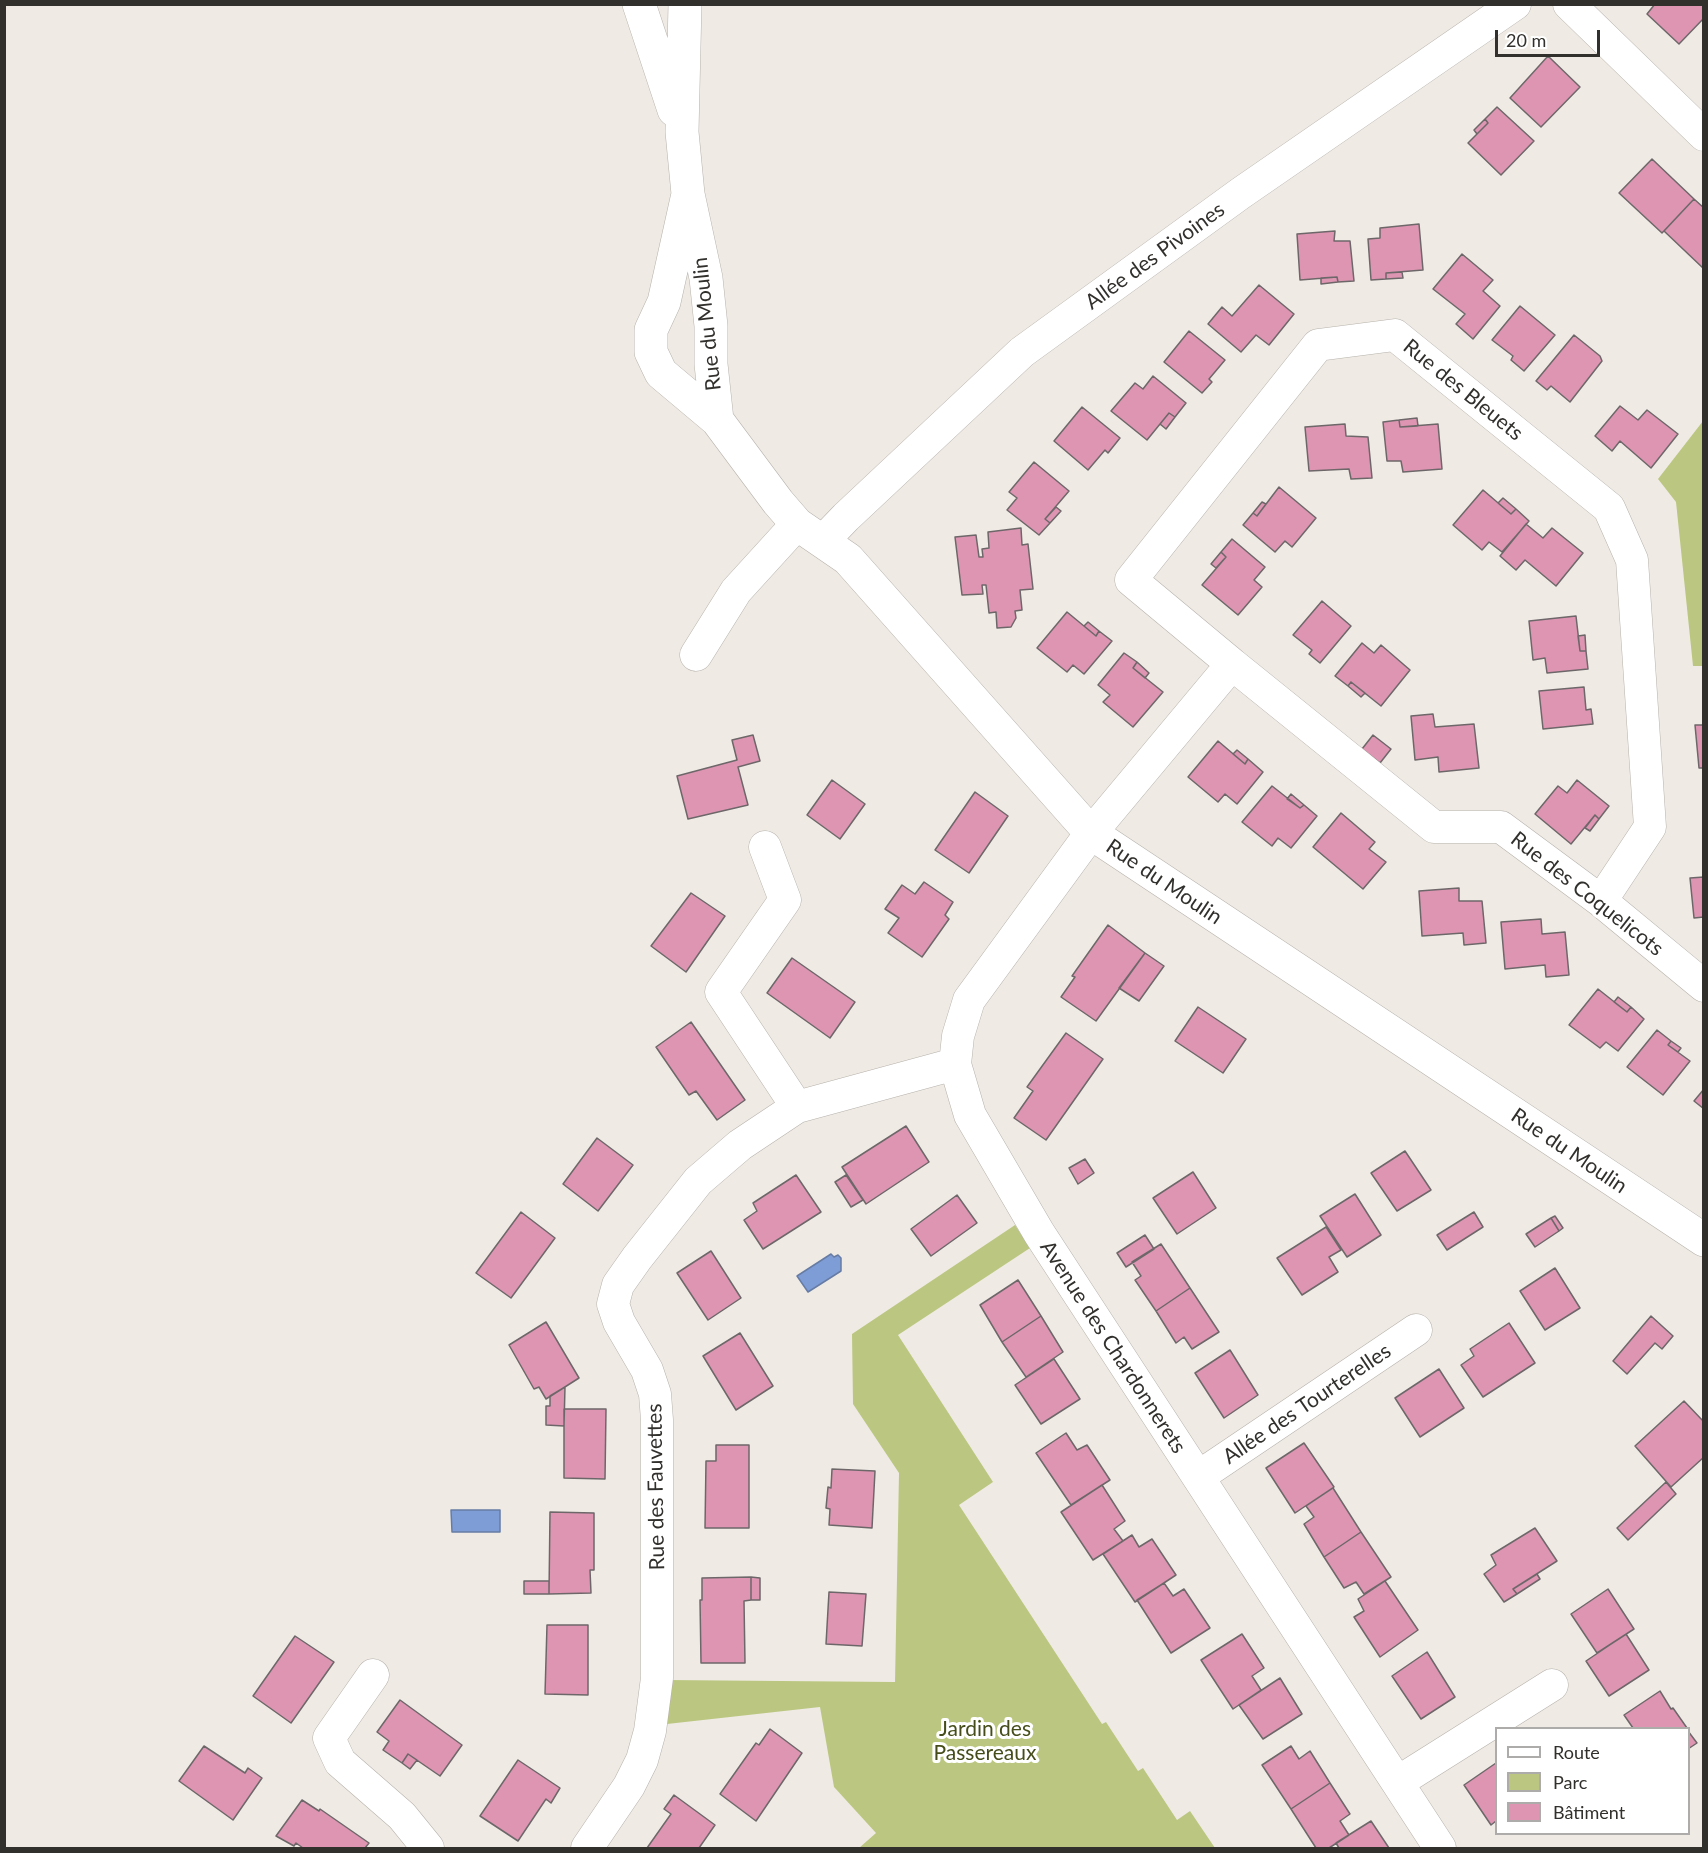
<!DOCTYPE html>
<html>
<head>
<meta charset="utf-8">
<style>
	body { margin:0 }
	#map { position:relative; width:1708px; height:1853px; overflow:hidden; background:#efebe4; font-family:Lato,sans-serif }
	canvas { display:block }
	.frame { position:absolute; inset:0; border:6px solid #32302d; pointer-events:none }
	.legend { position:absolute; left:1495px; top:1727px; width:195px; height:108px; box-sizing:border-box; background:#fff; border:2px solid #adacab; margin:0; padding:8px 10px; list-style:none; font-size:18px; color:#32302d }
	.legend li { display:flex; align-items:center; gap:12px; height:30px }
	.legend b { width:30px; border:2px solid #adacab }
	.scale { position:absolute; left:1495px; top:30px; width:105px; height:27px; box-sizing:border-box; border:3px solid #32302d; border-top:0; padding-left:8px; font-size:18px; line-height:21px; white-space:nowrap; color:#32302d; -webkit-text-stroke:4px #fff; paint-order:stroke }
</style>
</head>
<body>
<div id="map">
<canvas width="1708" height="1853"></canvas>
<div class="frame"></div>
<ul class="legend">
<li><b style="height:8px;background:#fff"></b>Route</li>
<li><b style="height:16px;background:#bbc781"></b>Parc</li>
<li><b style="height:16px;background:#dd95b1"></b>Bâtiment</li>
</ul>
<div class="scale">20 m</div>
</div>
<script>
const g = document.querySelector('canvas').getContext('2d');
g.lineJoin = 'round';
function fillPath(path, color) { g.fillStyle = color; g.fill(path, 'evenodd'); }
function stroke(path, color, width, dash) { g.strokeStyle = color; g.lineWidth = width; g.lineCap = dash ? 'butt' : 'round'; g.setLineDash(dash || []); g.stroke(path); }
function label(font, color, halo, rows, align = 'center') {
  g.font = font + ' Lato,sans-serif'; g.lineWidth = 6; g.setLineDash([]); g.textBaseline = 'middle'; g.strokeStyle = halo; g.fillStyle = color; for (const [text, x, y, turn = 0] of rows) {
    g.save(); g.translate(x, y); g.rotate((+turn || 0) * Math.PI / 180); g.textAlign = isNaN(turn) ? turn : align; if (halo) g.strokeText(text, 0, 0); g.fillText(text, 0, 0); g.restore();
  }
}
const green = new Path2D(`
	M1703 421 1704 666H1693L1676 502 1658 479Z
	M1015 1225 1030 1248 898 1335 993 1482 959 1505 1102 1724 1106 1722 1138 1771 1143 1768 1177 1820 1190 1811 1215 1848H859L876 1833 834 1787 820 1707 667 1724V1680L895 1682 899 1473 853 1404 852 1334Z`);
const water = new Path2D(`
	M831 1254 834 1257 838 1255 841 1258V1271L808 1292 797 1276Z
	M451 1510H500V1532H452Z`);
const building = new Path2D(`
	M1655 4H1704V18L1679 44 1647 14Z
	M1548 56 1580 87 1541 127 1510 98Z
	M1497 107 1534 141 1501 175 1468 143 1488 123 1485 119Z
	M1485 119 1488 123 1477 134 1474 130Z
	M1652 159 1694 199 1662 233 1619 193Z
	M1694 199 1704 208V269L1664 231Z
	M1419 224 1423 270 1386 273V279L1371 280 1368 239 1380 238V228Z
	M1335 231 1334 241H1350L1354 281 1338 282 1337 277 1300 280 1297 234Z
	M1462 254 1493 280 1483 291 1500 306 1473 339 1456 324 1465 314 1433 289Z
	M1402 272 1403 278 1386 279V273Z
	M1337 277 1338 282 1321 284V278Z
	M1259 285 1294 314 1269 345 1256 335 1241 352 1208 324 1222 307 1232 316Z
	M1520 306 1555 335 1524 371 1511 360 1513 356 1492 340Z
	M1189 331 1225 360 1209 379 1212 382 1202 393 1164 362Z
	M1574 335 1600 356 1602 361 1570 402 1551 386 1547 390 1536 381Z
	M1153 376 1186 403 1175 417 1169 413 1147 440 1111 411 1135 383 1143 389Z
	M1620 406 1638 420 1647 410 1678 434 1651 468 1620 441 1612 451 1595 436Z
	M1082 407 1120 438 1108 453 1105 450 1088 470 1054 441Z
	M1169 413 1175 417 1166 429 1160 424Z
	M1417 418 1418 426 1400 427 1399 420Z
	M1399 420 1400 427 1438 424 1442 469 1403 472 1401 461H1387L1383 422Z
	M1345 424 1346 436 1368 437 1372 478 1351 479 1349 469 1309 471 1305 427Z
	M1034 462 1069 491 1045 519 1050 523 1039 535 1007 510 1017 498 1009 492Z
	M1279 487 1316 518 1292 547 1285 541 1275 552 1243 525 1253 513 1257 516Z
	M1483 490 1511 514 1516 509 1529 521 1502 552 1489 542 1482 550 1453 525Z
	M1503 498 1516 509 1511 514 1498 503Z
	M1262 502 1266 504 1257 516 1253 513Z
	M1056 507 1061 511 1050 523 1045 519Z
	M1526 524 1543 538 1552 528 1583 553 1556 586 1525 560 1516 570 1500 556Z
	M1021 528 1022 545 1028 544 1033 589 1020 590 1022 610 1015 611 1016 618 1011 627 997 628 996 612 989 613 986 585H982L983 594 962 595 955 537 976 535 979 557H983L982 549 989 548 988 532Z
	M1232 539 1265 567 1254 580 1262 587 1238 615 1202 585 1226 557 1221 552Z
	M1221 552 1226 557 1216 568 1211 564Z
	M1322 601 1351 626 1320 663 1309 654 1312 650 1293 635Z
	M1067 612 1096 636 1099 631 1112 641 1084 674 1073 665 1067 672 1037 648Z
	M1576 616 1580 651H1586L1588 669 1547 673 1545 658 1533 660 1529 621Z
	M1088 622 1099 631 1096 636 1084 626Z
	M1585 635 1586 651H1580L1578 636Z
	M1362 643 1374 653 1381 645 1410 670 1381 706 1351 682 1348 686 1335 676Z
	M1124 653 1137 662 1133 668 1163 692 1133 727 1103 702 1110 695 1098 685Z
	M1137 662 1149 673 1145 678 1133 668Z
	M1351 682 1365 693 1361 697 1348 686Z
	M1584 687 1586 710 1591 709 1593 724 1543 729 1539 691Z
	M1433 714 1435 727 1474 724 1479 768 1439 772 1438 757 1415 760 1411 716Z
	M1695 725H1704V768H1699Z
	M753 735 760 761 738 767 748 805 688 819 677 776 737 760 732 740Z
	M1373 735 1391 749 1380 763 1362 749Z
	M1218 741 1245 764 1248 759 1263 772 1237 804 1225 794 1218 802 1188 777Z
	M1237 750 1248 759 1245 764 1233 754Z
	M832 780 865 804 840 839 807 815Z
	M1577 780 1609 806 1599 819 1595 815 1571 844 1535 814 1558 786 1567 793Z
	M1272 786 1300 808 1304 805 1317 816 1291 848 1278 838 1272 846 1242 822Z
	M975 792 1008 816 969 873 935 850Z
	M1291 794 1304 805 1300 808 1287 799Z
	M1341 813 1375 842 1369 849 1386 862 1363 889 1313 847Z
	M1595 815 1599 819 1590 831 1585 828Z
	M1704 877V917L1694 918 1690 878Z
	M924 882 953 902 945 915 949 919 922 957 888 933 899 918 885 909 902 885 915 894Z
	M1459 888V901H1482L1486 943 1464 945 1463 933 1422 936 1419 891Z
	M691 893 725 916 686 972 651 946Z
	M1541 919 1542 934 1565 932 1569 975 1546 977 1545 965 1505 969 1501 922Z
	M1108 925 1145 953 1096 1021 1061 997 1075 977 1072 976Z
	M1145 953 1164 966 1139 1001 1119 988Z
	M792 958 855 1002 830 1038 767 993Z
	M1598 989 1627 1012 1631 1007 1644 1019 1618 1051 1606 1042 1600 1048 1569 1025Z
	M1618 997 1631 1007 1627 1012 1614 1002Z
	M1198 1007 1246 1039 1223 1073 1175 1041Z
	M691 1022 745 1100 717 1120 696 1091 689 1095 656 1047Z
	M1657 1030 1671 1041 1668 1045 1690 1061 1663 1095 1627 1067Z
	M1066 1033 1103 1059 1046 1140 1014 1118 1033 1091 1027 1087Z
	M1671 1041 1681 1048 1678 1052 1668 1045Z
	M1704 1089V1109L1694 1101Z
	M906 1126 929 1162 866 1204 842 1167Z
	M597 1138 633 1165 598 1211 563 1184Z
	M1405 1151 1431 1190 1397 1211 1371 1173Z
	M1085 1159 1094 1173 1078 1184 1069 1168Z
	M1193 1172 1216 1208 1177 1234 1153 1198Z
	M796 1175 821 1212 763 1249 744 1220 757 1211 753 1203Z
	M846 1175 863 1200 851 1207 835 1182Z
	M1355 1194 1381 1235 1347 1257 1320 1216Z
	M957 1195 977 1223 931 1256 911 1229Z
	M521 1212 555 1238 511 1298 476 1273Z
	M1474 1212 1483 1227 1447 1250 1437 1235Z
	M1555 1216 1563 1228 1559 1231 1551 1218Z
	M1551 1218 1559 1231 1535 1247 1526 1234Z
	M1326 1227 1341 1250 1329 1257 1338 1272 1302 1295 1277 1258Z
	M1145 1235 1154 1249 1126 1267 1117 1253Z
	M1161 1244 1190 1288 1156 1311 1135 1280 1141 1276 1132 1262Z
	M711 1251 741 1298 708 1320 677 1273Z
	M1555 1268 1580 1308 1545 1330 1520 1291Z
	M1018 1280 1041 1316 1002 1342 980 1305Z
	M1190 1288 1219 1332 1192 1349 1184 1337 1176 1343 1156 1311Z
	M1041 1316 1063 1352 1026 1377 1002 1342Z
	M1651 1316 1673 1336 1662 1349 1655 1343 1627 1374 1613 1361Z
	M546 1322 579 1378 546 1399 539 1387 534 1389 509 1345Z
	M1509 1323 1535 1363 1483 1397 1461 1365 1474 1356 1470 1349Z
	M740 1333 773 1386 736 1410 703 1356Z
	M1230 1350 1258 1395 1224 1418 1195 1373Z
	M1054 1359 1080 1399 1041 1424 1015 1385Z
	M1439 1369 1464 1408 1420 1437 1395 1398Z
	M565 1387 564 1426 546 1425V1406H550V1396Z
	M1684 1401 1704 1422V1457L1671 1487 1635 1446Z
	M564 1409H606L605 1479 564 1478Z
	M1066 1433 1077 1450 1087 1445 1110 1480 1071 1505 1036 1453Z
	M1304 1443 1334 1487 1295 1513 1266 1468Z
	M716 1445H749V1528H705L706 1461H716Z
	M832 1469 875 1471 872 1528 829 1525 830 1509 826 1508 828 1487 831 1488Z
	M1666 1482 1676 1494 1628 1540 1617 1528Z
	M1102 1485 1125 1521 1114 1529 1123 1541 1093 1560 1061 1512Z
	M1333 1488 1361 1532 1324 1557 1304 1524 1314 1517 1306 1506Z
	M550 1512 594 1513V1570H590L591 1593 549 1594Z
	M1535 1528 1557 1561 1513 1589 1517 1594 1504 1602 1484 1574 1496 1565 1491 1555Z
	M1361 1532 1391 1577 1364 1594 1356 1582 1344 1588 1324 1557Z
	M1132 1535 1139 1547 1152 1539 1176 1575 1135 1602 1103 1554Z
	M1537 1574 1540 1579 1517 1594 1513 1589Z
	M751 1577 760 1578V1600H751Z
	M751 1577V1600L744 1601 745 1663H701L700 1600H702V1578Z
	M524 1581H549V1594H524Z
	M1385 1581 1418 1630 1380 1657 1354 1617 1364 1611 1358 1599Z
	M1164 1583 1173 1596 1184 1589 1210 1628 1171 1653 1137 1600Z
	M1608 1589 1634 1629 1597 1653 1571 1614Z
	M829 1592 866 1594 862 1646 826 1644Z
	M547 1625H588V1695L545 1694Z
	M1242 1634 1264 1668 1252 1676 1261 1690 1233 1709 1201 1660Z
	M1626 1634 1649 1670 1609 1696 1586 1661Z
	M295 1636 334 1662 291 1723 253 1696Z
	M1427 1652 1455 1697 1421 1719 1392 1676Z
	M1280 1678 1302 1714 1263 1739 1239 1705Z
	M1660 1691 1671 1709 1673 1708 1687 1728H1633L1624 1715Z
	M400 1700 462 1745 440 1776 408 1754 402 1763 383 1750 389 1741 377 1732Z
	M770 1729 802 1753 756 1821 720 1794 756 1743 759 1745Z
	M1688 1731 1697 1743 1688 1749Z
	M204 1746 245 1773 248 1768 262 1778 233 1820 179 1781Z
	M1291 1746 1299 1759 1310 1751 1330 1783 1291 1809 1262 1765Z
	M408 1754 417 1760 410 1769 402 1763Z
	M518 1760 560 1788 551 1803 546 1799 518 1841 480 1816Z
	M1496 1763V1821L1491 1825 1464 1785Z
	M1330 1783 1350 1814 1340 1821 1349 1835 1329 1848H1316L1291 1809Z
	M674 1795 715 1825 699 1848H647L671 1814 664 1809Z
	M302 1800 319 1811 320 1809 369 1843 365 1848H303L296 1843 294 1846 276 1836Z
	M1371 1821 1389 1848H1339L1336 1843Z`);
const street = new Path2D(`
	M1569 4 1704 135
	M823 541 846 517 1022 352 1241 193 1515 4
	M696 655 736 591 797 524
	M1232 664 1434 827H1501L1601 901 1704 986
	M765 847 785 900 721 992 797 1107
	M1198 1477 1416 1330
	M373 1675 329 1738 340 1762 402 1816 428 1848
	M1398 1782 1552 1685
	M587 1848 629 1786 642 1760 650 1731 657 1678V1420L655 1394 647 1370 619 1322 613 1304 618 1285 637 1258 698 1181 740 1145 797 1107 955 1064
	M1440 1848 1039 1233 970 1115 955 1064 958 1036 969 1000 1091 833 1232 664 1131 580 1318 345 1395 335 1609 508 1632 560 1650 827 1601 901`);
const secondary = new Path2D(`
	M639 4 674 110
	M685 4 682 132 688 194 706 278 711 326V364L717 420
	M688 194 664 302 651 330V352L661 373 717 420 778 502 797 524 848 559 1091 833 1704 1240`);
const streetNames = [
	["Allée des Pivoines",1155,256,-36],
	["Rue du Moulin",707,324,-96],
	["Rue des Bleuets",1463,390,39],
	["Rue du Moulin",1164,882,34],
	["Rue des Coquelicots",1587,894,38],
	["Rue du Moulin",1569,1151,34],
	["Avenue des Chardonnerets",1113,1347,57],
	["Allée des Tourterelles",1307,1404,-34],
	["Rue des Fauvettes",656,1487,-91]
];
const parkNames = [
	["Jardin des",985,1729],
	["Passereaux",985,1753]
];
fillPath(green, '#bbc781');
fillPath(water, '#7e9dd7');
stroke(water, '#677ca4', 1.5);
fillPath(building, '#dd95b1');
stroke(building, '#6e676a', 1.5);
stroke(street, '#b6b1ab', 33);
stroke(secondary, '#b6b1ab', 34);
stroke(street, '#fff', 32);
stroke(secondary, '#fff', 33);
label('21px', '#32302d', '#fff', streetNames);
label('21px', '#464d1a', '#fff', parkNames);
</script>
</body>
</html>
